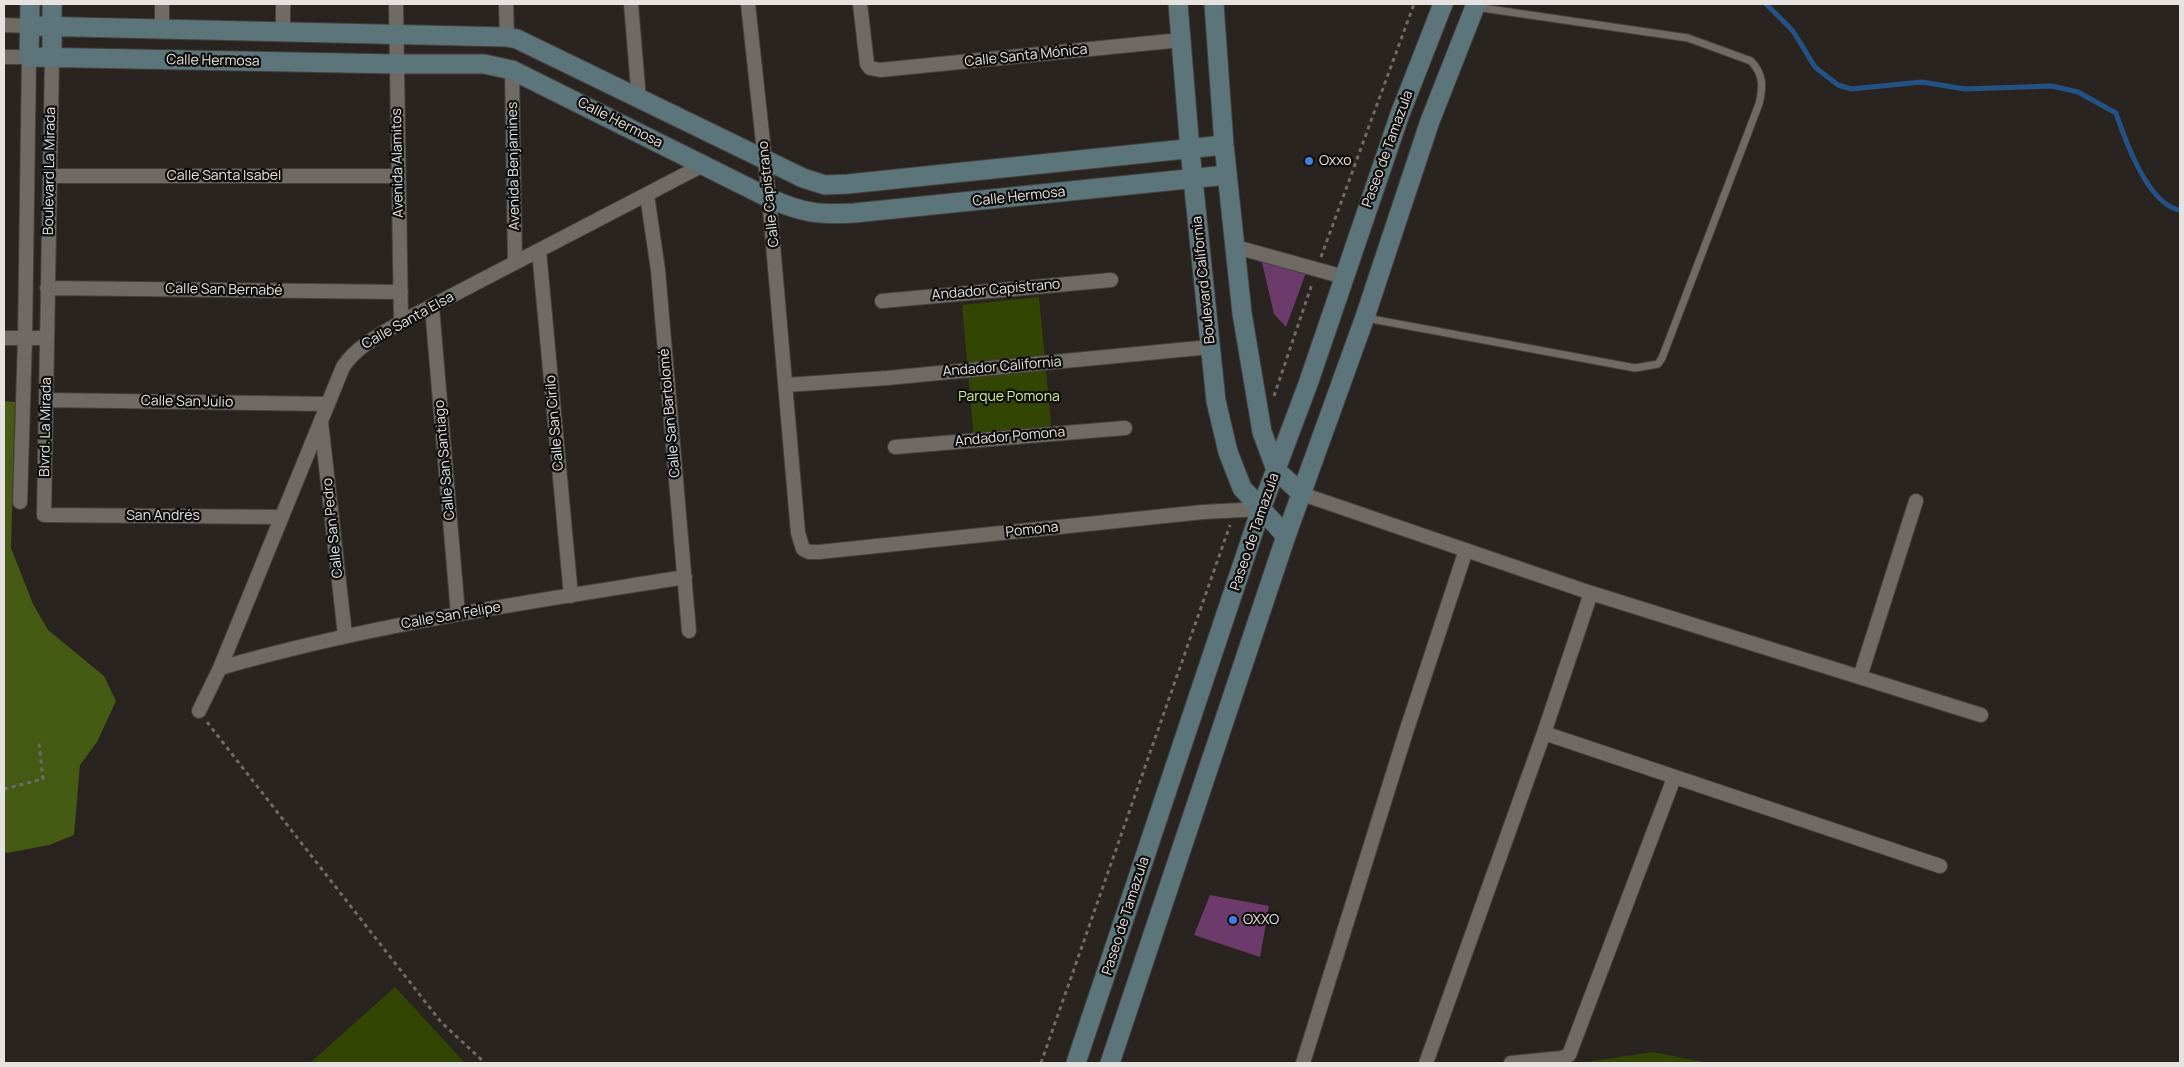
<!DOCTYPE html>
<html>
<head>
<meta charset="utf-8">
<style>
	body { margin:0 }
	#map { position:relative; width:2184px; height:1067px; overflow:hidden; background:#2a2420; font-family:Manrope,sans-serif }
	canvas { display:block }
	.frame { position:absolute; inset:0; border:5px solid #e5e2df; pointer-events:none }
</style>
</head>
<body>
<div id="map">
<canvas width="2184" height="1067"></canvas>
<div class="frame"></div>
</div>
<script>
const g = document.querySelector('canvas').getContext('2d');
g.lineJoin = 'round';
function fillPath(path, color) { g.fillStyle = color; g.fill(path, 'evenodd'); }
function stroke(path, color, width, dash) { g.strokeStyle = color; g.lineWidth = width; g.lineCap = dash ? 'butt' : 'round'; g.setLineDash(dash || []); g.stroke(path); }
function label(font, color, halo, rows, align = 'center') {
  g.font = font + ' Manrope,sans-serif'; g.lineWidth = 4.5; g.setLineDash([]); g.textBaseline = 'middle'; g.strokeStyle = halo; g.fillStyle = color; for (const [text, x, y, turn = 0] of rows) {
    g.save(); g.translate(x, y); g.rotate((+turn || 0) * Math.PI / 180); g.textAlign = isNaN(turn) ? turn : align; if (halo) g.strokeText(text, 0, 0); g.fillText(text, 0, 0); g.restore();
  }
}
const green = new Path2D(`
	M1039 297 1052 434 974 439 962 305Z
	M395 987 465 1063H310Z
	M1653 1052 1708 1063H1580Z`);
const forest = new Path2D(`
	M4 401 15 402 11 548 33 604 48 630 104 676 116 701 97 742 80 765 74 835 49 845 7 853 4 852Z`);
const stream = new Path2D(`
	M1766 4 1793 31 1815 67 1838 85 1851 89 1922 82 1965 89 2052 86 2078 92 2116 113C2125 140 2148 205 2180 210`);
const building = new Path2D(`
	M1261 258 1307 270 1286 327 1274 314Z
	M1210 895 1269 906 1260 957 1194 935Z`);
const path = new Path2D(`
	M1321 257 1414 4
	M1274 396 1312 284
	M207 722 441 1022 485 1063
	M4 789 43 779 39 743
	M1041 1063 1230 525`);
const lane = new Path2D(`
	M1366 318 1635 368 1658 364 1662 358 1759 104C1763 87 1764 75 1751 61L1688 38 1475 7`);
const street = new Path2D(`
	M283 4V32
	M396 4 401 322
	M506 4 507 37
	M631 4 639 99
	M748 4 769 198 798 533 803 549 809 552H819L1203 512 1261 509
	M860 4 867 64 870 68 880 70 1181 40
	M4 25 30 26
	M162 30V4
	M4 57H29L25 338 20 502
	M52 58 44 515 282 517
	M512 70 515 263
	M50 176H397
	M647 195 658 270 689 631
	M1236 247 1344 277
	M539 251 571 596
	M47 288 401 292
	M882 301 1111 280
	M432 307 458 614
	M4 338H47
	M787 385 887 378 1210 347
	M46 400 328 404
	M321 422 345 635
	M895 447 1125 428
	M1302 494 1591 593 1981 715
	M220 668C372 624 529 602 685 577
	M1860 677 1916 501
	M199 711 220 668 343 367C357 346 380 335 401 322L703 165
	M1544 733 1940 866
	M1303 1063 1405 735 1466 550
	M1426 1063 1544 733 1591 593
	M1511 1063 1562 1058 1569 1055 1674 778`);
const secondary = new Path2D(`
	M30 4 29 57 396 64H484L512 70 769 198C802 213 819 215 854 213L1227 175
	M1178 4 1190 150 1216 401 1228 452 1242 488 1286 536
	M1214 4 1224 145 1242 313 1262 432 1276 470 1302 494
	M30 26 507 37 517 39 803 178 825 185 848 184 1224 145
	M52 58V4
	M1076 1063 1261 509 1308 384 1400 114 1443 4
	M1110 1063 1286 536 1365 317 1430 121 1476 4`);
const markers = [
	[1309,161,5,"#3f7fe0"],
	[1233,920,5,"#3f7fe0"]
];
const streetNames = [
	["Calle Santa Mónica",1026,56,-6],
	["Calle Hermosa",213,61,1],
	["Calle Hermosa",620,123,27],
	["Paseo de Tamazula",1388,149,-70],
	["Avenida Alamitos",398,163,-91],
	["Avenida Benjamines",514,166,-91],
	["Boulevard La Mirada",50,171,-89],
	["Calle Santa Isabel",224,176],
	["Calle Capistrano",769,194,-96],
	["Calle Hermosa",1019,197,-6],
	["Boulevard California",1204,280,-96],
	["Calle San Bernabé",224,290,1],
	["Andador Capistrano",996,290,-5],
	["Calle Santa Elsa",408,321,-29],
	["Andador California",1002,367,-5],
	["Calle San Julio",187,402,1],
	["Calle San Bartolomé",670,413,-95],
	["Calle San Cirilo",555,423,-95],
	["Blvrd. La Mirada",46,427,-89],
	["Andador Pomona",1010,437,-5],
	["Calle San Santiago",445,460,-95],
	["San Andrés",163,516],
	["Calle San Pedro",333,528,-96],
	["Pomona",1032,530,-6],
	["Paseo de Tamazula",1255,532,-71],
	["Calle San Felipe",451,616,-10],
	["Paseo de Tamazula",1126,916,-72]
];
const poiNames = [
	["Oxxo",1319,161],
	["OXXO",1243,920]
];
const parkNames = [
	["Parque Pomona",1009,397]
];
fillPath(green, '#334502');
fillPath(forest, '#455a13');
stroke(stream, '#245285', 5);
fillPath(building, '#6d3b6b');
stroke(lane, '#45403d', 9);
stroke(street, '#45403d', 16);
stroke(secondary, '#45403d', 21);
stroke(path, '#6f6a67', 3, [4, 4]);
stroke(lane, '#706a65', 7);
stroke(street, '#706a65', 14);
stroke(secondary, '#5c757a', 19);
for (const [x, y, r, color] of markers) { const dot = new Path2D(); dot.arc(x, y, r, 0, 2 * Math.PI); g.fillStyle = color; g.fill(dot); stroke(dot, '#100e0c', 2); }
label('14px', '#e5e2df', '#100e0c', streetNames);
label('14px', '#e5e2df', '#100e0c', poiNames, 'left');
label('14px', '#d0f393', '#100e0c', parkNames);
</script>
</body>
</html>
